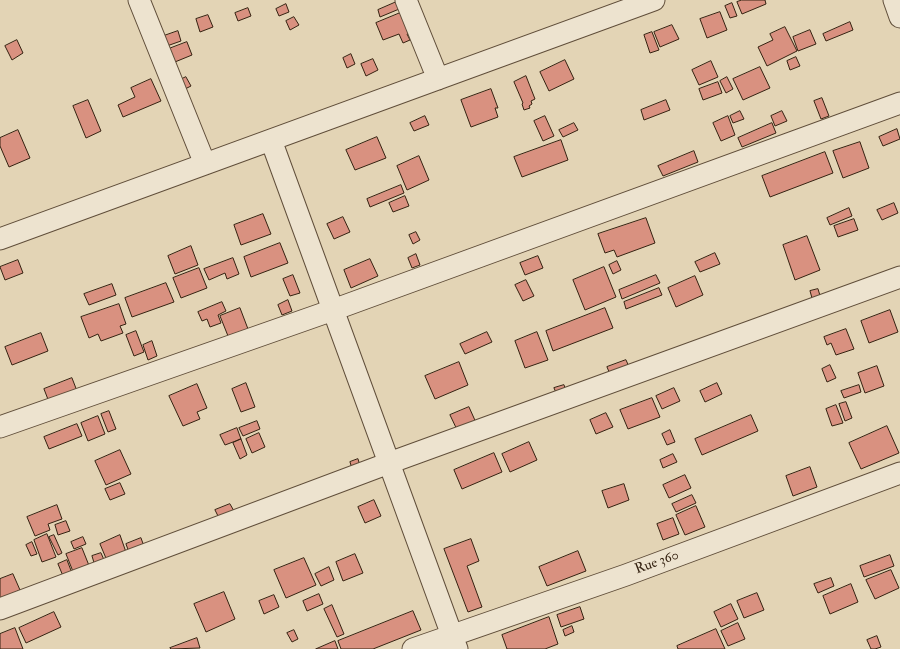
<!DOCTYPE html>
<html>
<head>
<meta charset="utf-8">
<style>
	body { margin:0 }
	canvas { display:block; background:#e3d4b5 }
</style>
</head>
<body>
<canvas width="900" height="649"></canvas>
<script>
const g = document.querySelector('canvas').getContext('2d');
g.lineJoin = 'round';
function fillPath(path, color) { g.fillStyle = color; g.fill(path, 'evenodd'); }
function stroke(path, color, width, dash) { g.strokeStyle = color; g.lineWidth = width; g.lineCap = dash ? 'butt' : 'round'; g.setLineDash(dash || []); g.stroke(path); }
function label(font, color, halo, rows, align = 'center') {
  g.font = font + ' "IM FELL Double Pica",serif'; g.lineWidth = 3; g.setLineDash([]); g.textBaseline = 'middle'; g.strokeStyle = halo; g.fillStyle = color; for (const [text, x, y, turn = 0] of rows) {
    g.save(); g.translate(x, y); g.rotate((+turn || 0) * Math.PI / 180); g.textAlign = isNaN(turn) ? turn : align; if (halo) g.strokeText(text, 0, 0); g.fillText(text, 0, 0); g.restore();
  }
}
const building = new Path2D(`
	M401 0 404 7 380 17 378 10Z
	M742 0H765L766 4 742 14 737 2Z
	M732 3 737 16 730 18 725 6Z
	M286 4 289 12 279 16 276 9Z
	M248 8 251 16 238 21 235 13Z
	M405 11 411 32 407 34 410 40 403 43 399 34 383 40 376 23Z
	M720 12 727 30 707 38 700 19Z
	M208 15 213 27 200 32 196 19Z
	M294 17 299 25 290 30 286 21Z
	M850 22 853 30 826 41 823 34Z
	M672 25 679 39 660 47 654 32Z
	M785 27 797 51 767 66 758 47 773 40 770 34Z
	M810 30 816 44 798 51 793 37Z
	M178 31 181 41 164 47 161 37Z
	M652 32 659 50 650 53 644 35Z
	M17 40 23 53 12 60 5 46Z
	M187 42 192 55 170 64 166 50Z
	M351 54 355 64 347 68 343 58Z
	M796 57 800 66 790 70 787 61Z
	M373 59 378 70 366 76 361 64Z
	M565 60 574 79 549 91 540 72Z
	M711 61 718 77 699 85 692 70Z
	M760 67 770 88 743 100 733 79Z
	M526 76 535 99 531 101 532 104 529 106 530 108 524 110 522 104 523 103 514 82Z
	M186 77 191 86 183 90 178 81Z
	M727 77 733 89 726 93 720 81Z
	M151 79 161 101 123 117 118 105 135 97 131 88Z
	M718 82 722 93 703 100 699 89Z
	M491 89 498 108H495L498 117 471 127 461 100Z
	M822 98 829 116 821 119 814 101Z
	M88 100 101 131 86 138 73 106Z
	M666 100 670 110 644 120 641 110Z
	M740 111 744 119 733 123 730 116Z
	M782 111 787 121 775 126 771 116Z
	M425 116 429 125 414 131 410 123Z
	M545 116 554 136 543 141 534 121Z
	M728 116 735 135 721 141 713 123Z
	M574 123 578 130 563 137 559 130Z
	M772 123 776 133 742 147 738 138Z
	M897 129 900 139 883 146 879 137Z
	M18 130 30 158 9 167 0 146V138Z
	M377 137 386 158 355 170 346 150Z
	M561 140 568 160 522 177 514 157Z
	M860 142 869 168 843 178 833 151Z
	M694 151 698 162 663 176 658 166Z
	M825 152 833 173 770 197 762 176Z
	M419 156 429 180 407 190 397 166Z
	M401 185 404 193 370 207 367 199Z
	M405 196 409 206 393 212 389 203Z
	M894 203 898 213 882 220 877 210Z
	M849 208 852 216 830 225 827 218Z
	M263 214 271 234 241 245 234 225Z
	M343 217 350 232 334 239 327 224Z
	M646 218 655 243 617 257 614 250 605 253 598 234Z
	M854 219 858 230 838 237 834 226Z
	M416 232 420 240 413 244 409 235Z
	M807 236 820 270 795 280 783 245Z
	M280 243 288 263 251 277 244 257Z
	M191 246 198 265 175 274 168 256Z
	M715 253 720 264 700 272 695 262Z
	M416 254 420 265 412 268 408 258Z
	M538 256 543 268 525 275 520 263Z
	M233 258 239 274 227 279 225 273 209 280 204 269Z
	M370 259 378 276 351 288 344 270Z
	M18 260 23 273 5 280 0 267Z
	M617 261 621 270 613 274 609 265Z
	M604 267 616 297 585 310 573 280Z
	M199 268 207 288 181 298 173 278Z
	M293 275 300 293 290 296 283 279Z
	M656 275 660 283 622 299 619 290Z
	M695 276 703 295 676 307 668 288Z
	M526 280 534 296 523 301 515 285Z
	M166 283 174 302 132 317 125 298Z
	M112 284 116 295 89 305 84 294Z
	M659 288 662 295 626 309 624 302Z
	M818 289 822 302 814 305 810 291Z
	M288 300 292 311 282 315 278 305Z
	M222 302 226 311 218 315 221 323 210 327 207 319 202 321 198 312Z
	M119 304 126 324 120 326 123 333 101 341 98 334 89 338 81 317Z
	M240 308 248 329 228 336 220 316Z
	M605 308 613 328 553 351 546 331Z
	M890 310 898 332 869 343 861 321Z
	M846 329 854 349 836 355 831 343 827 345 824 337Z
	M136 331 144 352 134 356 126 335Z
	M487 332 492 342 465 354 460 344Z
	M537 332 548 360 525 368 515 341Z
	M41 333 48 351 12 365 5 347Z
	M152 341 157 356 148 360 143 345Z
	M626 360 631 371 612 379 607 367Z
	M459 362 468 385 435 399 425 376Z
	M830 365 836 378 827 382 822 369Z
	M877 366 884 386 865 393 858 373Z
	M72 378 77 391 49 402 44 389Z
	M246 383 255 407 241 412 232 389Z
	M717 383 722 394 705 402 700 391Z
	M197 384 207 408 197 412 200 419 183 426 169 396Z
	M564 385 567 393 558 397 554 388Z
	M859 385 861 392 844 398 841 391Z
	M674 388 680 401 662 409 656 396Z
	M652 398 660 417 628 429 620 410Z
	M846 402 852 418 845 421 839 404Z
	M836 405 843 423 832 426 826 409Z
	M469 407 478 427 460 436 450 415Z
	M109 411 116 429 108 432 101 414Z
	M606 413 613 427 596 434 590 420Z
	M751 415 758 431 702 455 695 439Z
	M98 416 105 434 88 441 81 423Z
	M257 421 260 429 243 436 239 428Z
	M77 424 82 436 49 449 44 437Z
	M887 426 899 453 861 469 849 443Z
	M237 428 241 439 225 445 220 435Z
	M670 430 675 442 667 445 662 434Z
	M259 433 265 447 252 453 246 439Z
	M241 439 247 455 240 459 233 443Z
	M529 442 537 460 510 472 502 454Z
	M120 450 131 474 106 485 95 461Z
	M494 453 502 472 462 489 454 470Z
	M673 454 677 462 663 468 660 460Z
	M358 459 361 469 353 472 350 462Z
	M810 467 817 487 793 496 786 476Z
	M685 475 691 488 669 498 663 485Z
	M120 483 125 494 110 500 105 489Z
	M624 484 629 500 608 508 602 491Z
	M692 495 696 503 676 512 672 504Z
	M374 500 381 516 365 523 358 507Z
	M230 504 234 511 219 518 215 510Z
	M57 505 62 519 48 524 50 530 35 536 27 517Z
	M696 506 705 527 685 535 676 515Z
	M673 518 679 534 663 540 657 524Z
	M66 521 70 531 58 535 55 525Z
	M47 534 56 557 42 562 34 540Z
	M54 535 62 553 58 555 49 537Z
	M120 535 127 555 108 563 100 544Z
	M83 537 86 544 74 549 71 542Z
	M141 538 145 549 130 555 126 544Z
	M471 539 479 561 467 566 482 607 468 612 444 549Z
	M32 542 37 554 31 556 26 545Z
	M82 548 90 568 74 574 66 554Z
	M578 551 586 571 547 586 539 567Z
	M101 553 105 562 95 566 92 556Z
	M355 554 363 573 343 581 336 562Z
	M890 555 894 566 864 577 860 566Z
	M304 558 316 585 286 598 274 570Z
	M67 560 72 573 63 576 58 564Z
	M329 567 334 580 321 586 315 574Z
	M891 570 899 588 875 599 866 580Z
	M13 574 20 590 0 599V579Z
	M831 578 834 586 818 593 814 584Z
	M851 584 858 602 830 614 823 596Z
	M224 592 235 619 206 632 194 604Z
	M757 593 764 610 744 618 737 601Z
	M319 594 323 604 307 611 303 601Z
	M274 595 279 607 264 614 259 601Z
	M731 604 738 619 721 627 714 612Z
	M332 605 344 634 337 637 324 609Z
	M580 607 584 619 561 627 557 615Z
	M413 611 421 630 373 649H341L338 641Z
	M54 612 61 627 26 643 19 628Z
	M549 617 558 644 545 649H507L502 635Z
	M738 623 745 639 728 646 721 631Z
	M572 626 574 632 565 636 563 630Z
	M15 628 23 649H0V634Z
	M716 629 725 649H678L677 646Z
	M294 630 298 639 292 642 287 633Z
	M877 636 881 647 875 649H871L867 640Z
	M197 638 200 648 171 649 170 648Z
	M335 641 338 649H316Z`);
const minor = new Path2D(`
	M139 0 205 164
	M406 0 438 79
	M894 0 900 17
	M271 140 457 649
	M0 239 654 0
	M0 427 333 310 900 103
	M0 609 389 463 900 277
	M413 649 626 575 900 473`);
const streetNames = [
	["Rue 360",657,563,-20]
];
fillPath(building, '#d99180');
stroke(building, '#352211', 1);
stroke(minor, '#604e3a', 23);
stroke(minor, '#ede3cf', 21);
label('14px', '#352211', '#ede3cf', streetNames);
</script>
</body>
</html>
